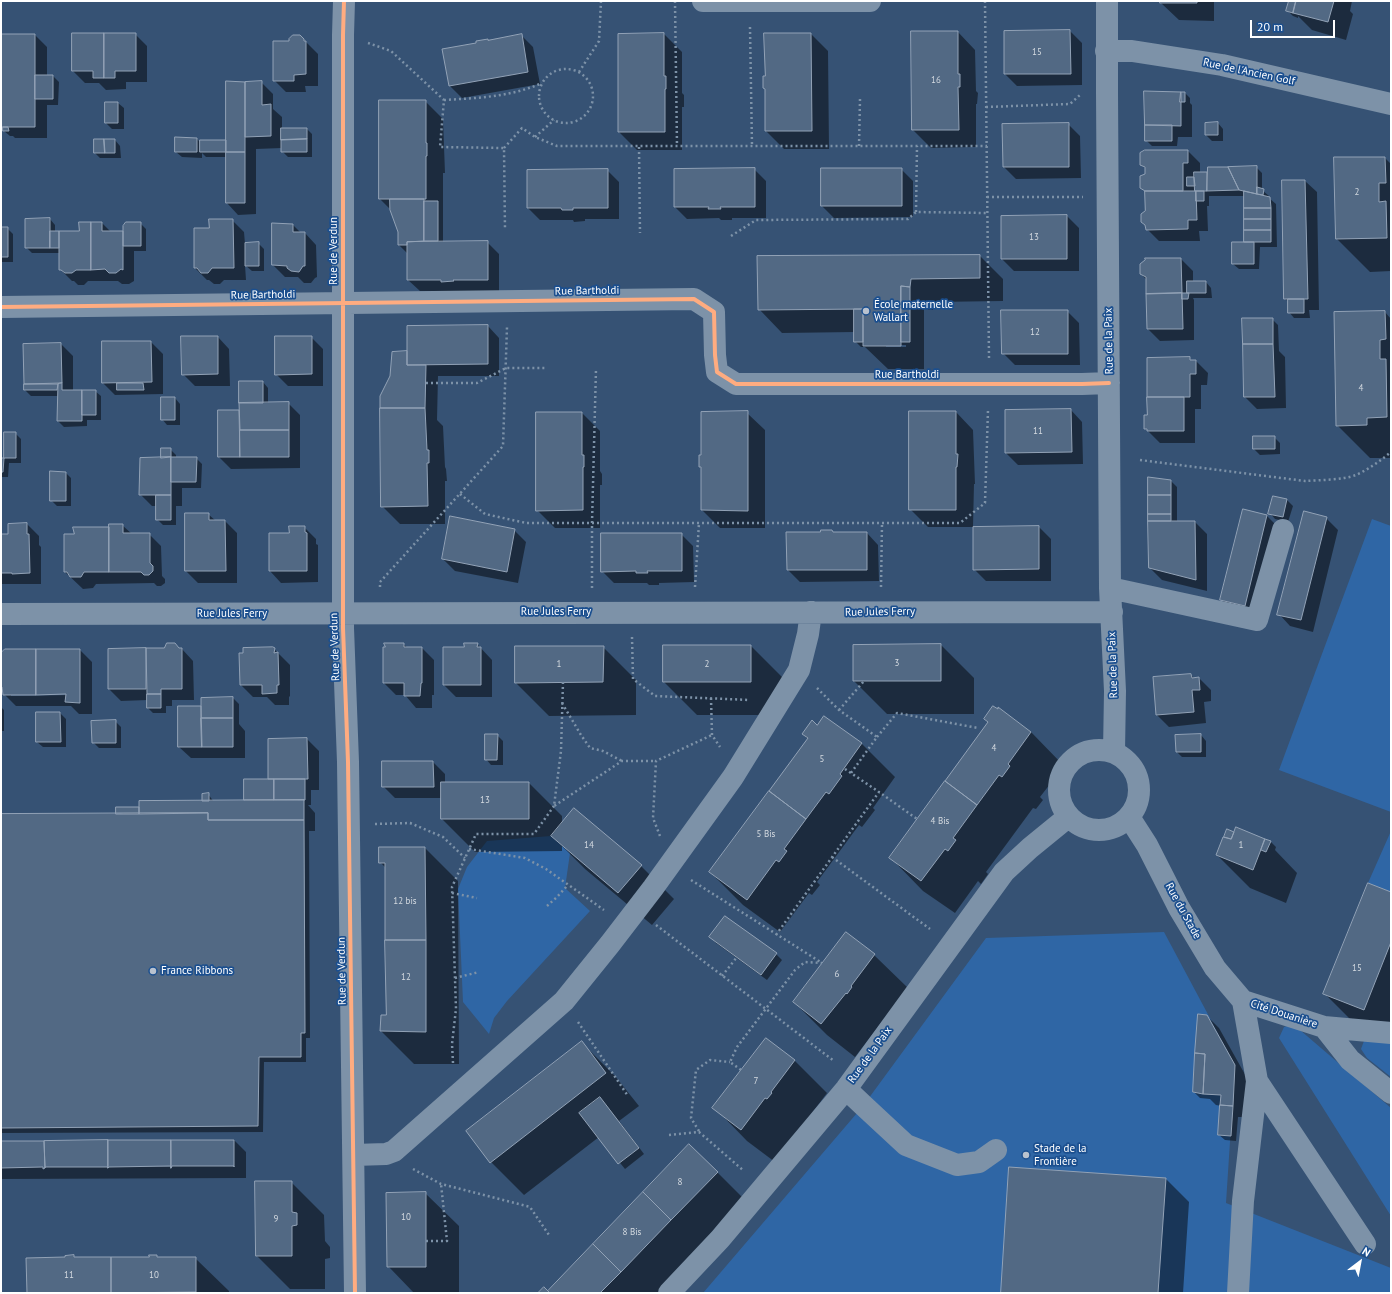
<!DOCTYPE html>
<html>
<head>
<meta charset="utf-8">
<style>
	body { margin:0 }
	#map { position:relative; width:1392px; height:1294px; overflow:hidden; background:#365274; font-family:"PT Sans",sans-serif }
	canvas { display:block }
	.frame { position:absolute; inset:0; border:2px solid #fff; pointer-events:none }
	.north { position:absolute; left:1340px; top:1242px; width:40px; height:40px; -webkit-text-stroke:3px #1b4f8f; paint-order:stroke; rotate:32deg; font-size:11px; font-weight:700; line-height:16px; text-align:center; color:#fff }
	.north::after { content:''; display:block; margin:auto; width:14px; height:18px; background:#fff; clip-path:polygon(50% 0,100% 100%,50% 72%,0 100%) }
	.scale { position:absolute; left:1250px; top:20px; width:85px; height:18px; box-sizing:border-box; border:2px solid #fff; border-top:0; padding-left:5px; font-size:12px; line-height:14px; white-space:nowrap; color:#fff; -webkit-text-stroke:3px #1b4f8f; paint-order:stroke }
</style>
</head>
<body>
<div id="map">
<canvas width="1392" height="1294"></canvas>
<div class="frame"></div>
<div class="north">N</div>
<div class="scale">20 m</div>
</div>
<script>
const g = document.querySelector('canvas').getContext('2d');
g.lineJoin = 'round';
function fillPath(path, color) { g.fillStyle = color; g.fill(path, 'evenodd'); }
function stroke(path, color, width, dash) { g.strokeStyle = color; g.lineWidth = width; g.lineCap = dash ? 'butt' : 'round'; g.setLineDash(dash || []); g.stroke(path); }
function label(font, color, halo, rows, align = 'center') {
  g.font = font + ' "PT Sans",sans-serif'; g.lineWidth = 3.5; g.setLineDash([]); g.textBaseline = 'middle'; g.strokeStyle = halo; g.fillStyle = color; for (const [text, x, y, turn = 0] of rows) {
    g.save(); g.translate(x, y); g.rotate((+turn || 0) * Math.PI / 180); g.textAlign = isNaN(turn) ? turn : align; if (halo) g.strokeText(text, 0, 0); g.fillText(text, 0, 0); g.restore();
  }
}
const green = new Path2D(`
	M1372 519 1391 526V812L1279 770Z
	M1391 831V892L1368 883Z
	M551 836 570 853 565 888 590 911 507 1001 494 1018 489 1034 463 1002 458 889 467 867 487 841Z
	M1164 932 1235 1065 1226 1203 1391 1268V1293H703L863 1106 986 938Z
	M1293 1024 1391 1108V1216L1279 1038 1284 1027Z
	M1364 1041 1391 1043V1077L1367 1058 1361 1049Z`);
const shadow = new Path2D(`
	M1161 1H1219H1214V21L1179 20 1161 3Z
	M1290 1H1352L1350 11 1353 14 1346 40 1312 30 1298 16V18L1293 16 1287 10Z
	M1070 31 1082 43V85L1017 86 1005 74V32Z
	M958 32 975 50 976 91 978 93 977 104H976V147L931 148 913 130Z
	M73 34H135L147 46V82H126V89L106 90 99 83H85L73 71Z
	M664 34 682 52V93L684 95V107H682V150H637L619 132Z
	M811 34 828 51 829 149H784L766 131V77Z
	M35 35 47 47V76H53L59 82 58 105H47V138H15L13 136H10L4 131Z
	M300 36 318 54V86H305L306 92H286L274 80 290 42Z
	M522 36 533 47 540 84 462 98 450 86 477 43Z
	M261 82 273 94V109L282 117V129H307L312 134V157H288L282 151V148L256 149V214L238 215 227 203V157H206L202 153V158L182 157 176 152 197 139 201 143 227 141Z
	M1185 93 1190 98V103L1192 105V137H1178L1177 146H1152L1146 140Z
	M425 101 443 119 445 173H443V242H487L499 254V291H420L408 280V254L399 245V232L391 210 380 199Z
	M106 103H118L124 108V129H112L106 123Z
	M1206 123H1218L1223 129V141H1212L1206 135Z
	M1068 124 1080 136 1081 178 1016 179 1004 167 1003 125Z
	M115 140 120 146 121 158H100L95 153Z
	M1188 151 1200 163V173L1256 167 1262 173V190L1269 196V198L1276 204 1277 247H1260L1259 269H1239L1233 264 1245 243V196H1209V206H1207L1208 231H1199L1200 241H1159L1147 229 1146 192 1141 187 1146 175V169L1141 164Z
	M1385 158 1391 164V271L1370 272 1337 239Z
	M754 169 766 181V218H732V220H721L719 218 687 219 675 207Z
	M901 169 913 181V217L834 218 822 206Z
	M607 170 619 182V219H585V221L574 222 573 220H540L528 208Z
	M1305 181 1317 192 1319 310H1309L1310 318H1294L1289 312V302L1285 299Z
	M1067 216 1079 228V271H1014L1002 259V217Z
	M50 219 55 225V232H80L102 223 111 232 124 234 140 223 146 229V251H134V281L129 284H122L118 281H88L84 285H78L74 281H72L60 269V253H32L26 247Z
	M232 220 244 232 245 244 258 243 264 249V271H252L245 265 246 280H224L220 284H214L209 280H207L195 268V229H210Z
	M293 225 301 233H305L316 245 317 277 315 278 311 283H304L298 277H285L273 265Z
	M1 228H7L13 234V262H1Z
	M980 256 1003 279V301L934 302 933 310 924 309V369H888L865 347H861L855 341V332L782 333 759 309ZM886 345H906V347H886Z
	M1181 259 1193 271V282H1206L1211 288 1212 298H1193L1194 300V340L1160 341 1148 329 1147 280 1141 274Z
	M1067 311 1079 323 1080 365H1015L1003 353Z
	M1385 312 1391 319V458H1370L1337 425Z
	M1272 319 1278 325 1279 351 1285 357 1286 408 1257 409 1245 397Z
	M488 326 499 338V376H438L437 420 443 426 445 467 446 469 447 481H445V524H400L382 506 391 376 408 352Z
	M218 337 229 349 230 386H195L183 374Z
	M311 337 323 349V386H288L276 374Z
	M103 342H151L163 354V394L115 395 103 383Z
	M61 344 73 356V391H95L101 396V420H87V426L64 427 58 421V396H31L25 390 24 345Z
	M1189 358 1192 361H1196L1208 373 1207 385H1201V409H1195V443H1160L1145 428 1148 416Z
	M263 382 268 388V403H288L300 415V468L231 469 219 457V411H240Z
	M175 398 180 404V425H167L162 419Z
	M1071 410 1082 422 1083 464 1018 465 1006 453V411Z
	M956 412 973 430 975 484H974L973 527H928L910 509Z
	M582 413 600 431V471L602 474V485H600V528H555L537 510Z
	M747 413 765 430V528H720L702 510V469L700 467Z
	M5 433H15L21 439V463H9L8 477H1V459H5Z
	M1274 437 1280 443V454L1260 455 1254 449Z
	M170 449 176 455V458H196L202 464 201 488H182V506H176V525H163L157 519V506H152L140 494 162 458Z
	M66 473 71 478V506H57L51 500Z
	M1171 481 1177 487V522H1195L1207 534V591L1162 580 1150 568Z
	M1274 497 1287 500 1293 506 1288 522 1275 519 1270 513Z
	M1244 510 1267 516 1279 528 1257 617 1233 611 1221 599Z
	M208 514 216 521H225L237 533V583H198L186 571Z
	M1326 518 1338 530 1313 632 1290 626 1279 614Z
	M27 524 39 536V545L41 547V584H1V535H10Z
	M122 525 132 534H149L161 546 162 576 165 579V583L161 586H157L154 583 96 584 93 588 83 589 65 572 75 535Z
	M304 527 316 539V544L318 545V582L281 583 270 571 290 534Z
	M1039 527 1051 539V581H986L974 569Z
	M514 530 526 542 518 583 455 571 443 559Z
	M834 533H867L878 545 879 581 800 582 788 570Z
	M681 534 693 546 694 582 659 583V585H649L647 583H614L602 571Z
	M403 644 408 648H422L434 660V695H432V708H416L405 695H396L384 683Z
	M477 644 492 660V697H456L444 685 465 648Z
	M941 645 974 678V714H887L854 681Z
	M751 646 784 679V715H697L664 682Z
	M603 647 636 680V715L549 716 516 683Z
	M182 649 193 661 194 700H172V706H166V713H153L148 708V700L121 701 109 689V650Z
	M274 649 290 665V697L289 696V705H275L267 697H253L241 685Z
	M80 650 92 662V714H79L71 706H16L4 694V690L1 687V654ZM71 693V695L11 696V694Z
	M1191 675 1195 679 1199 678 1211 690V701L1204 702 1206 723 1169 727 1157 715Z
	M233 698 239 704V724L245 731V758H191L179 747 201 708 202 699Z
	M1 707 4 710V731H1Z
	M999 709 1031 732 1064 766 1040 797 1043 800 1036 809 1033 808 986 872 988 874 981 884 978 881 955 913 923 891 890 857 989 723 985 719Z
	M37 713H60L66 719V747H43L37 742Z
	M824 717 862 744 895 777 873 808 875 810 862 827 859 825 817 882 820 885 812 895 809 893 780 932 743 905 710 872 808 739 803 734 818 726Z
	M115 721 121 727V748H99L93 742Z
	M497 735 503 741V765H491L486 759Z
	M1201 735 1206 741V757H1182L1176 751Z
	M307 739 319 751V790H311V805H308L315 813V831H309L310 1038H306V1062H264L263 1132 1 1133V815H117L138 808 203 802 208 794 214 802 245 801V780H269V740Z
	M433 762 445 774V783H529L562 816V824L574 810 641 866 674 899 652 925 585 869 562 846V851L475 852 442 819V798H395L383 786Z
	M1227 830 1270 841 1276 847 1275 850 1297 873 1286 903 1250 888 1217 855Z
	M380 848H425L458 881 459 1064H414L381 1031 382 1016H387L386 868 380 862Z
	M1391 893V1040L1358 1027 1325 994Z
	M725 917 776 954 782 960 767 980 716 943 711 937Z
	M846 933 874 955 908 988 855 1057 827 1035 794 1002Z
	M1207 1016 1219 1028 1247 1078 1244 1117H1238L1236 1141 1225 1140 1219 1135 1221 1106 1216 1105 1210 1099 1200 1098 1194 1092Z
	M582 1043 615 1076 639 1106 619 1121 644 1154 625 1169 599 1137 524 1195 491 1162Z
	M794 1060 827 1093 775 1162 747 1141 714 1107Z
	M234 1140 246 1152V1178L1 1179V1142Z
	M717 1172 750 1205 665 1293H539L548 1292Z
	M1166 1179 1189 1202 1183 1293H1002Z
	M291 1182 324 1215 325 1241 330 1247V1258L325 1259V1289H290L257 1256Z
	M425 1193 459 1226V1293H414L388 1266Z
	M157 1256 158 1258H195L229 1291V1293H28L66 1258H150Z`);
const building = new Path2D(`
	M1160 1H1197V3H1160Z
	M1289 1H1296L1293 13 1286 11Z
	M1296 1H1334L1328 22 1293 13Z
	M1070 30 1071 74H1004V31Z
	M911 31H958V74H960V87H958L959 130H912Z
	M72 33H104V78H93V71H72Z
	M104 33H136V71H115V78H104Z
	M664 33V76H666V89H665V132H618V34Z
	M764 33H811L812 131H765V89L763 88V76H765Z
	M1 34H35V127H2Z
	M522 34 528 72 449 86 442 49 476 43V41L488 39V40Z
	M293 35H300L304 39V41H306V74L294 75V81H273V41H289V39Z
	M35 75H53V99H35Z
	M226 81 245 82V152H226Z
	M262 81V105L271 104V136L245 137V82Z
	M1144 91 1181 92V126L1145 125Z
	M1181 92H1185V102H1180Z
	M379 100H426V143H427V156H426V199H379Z
	M105 102H118V123H105Z
	M1218 122V135H1205V123Z
	M1069 123V167H1003L1002 124Z
	M1145 125H1172V141H1145Z
	M3 127H8L9 131H3Z
	M281 128H307V139L281 140Z
	M175 137 197 138V152H175Z
	M94 139H104L105 153H94Z
	M104 139H115V153H105Z
	M307 139V152H281V140Z
	M200 140H226V152H200Z
	M1145 150H1188V163H1183V191H1145L1140 188V176L1145 174V167L1140 165V153Z
	M226 152H245V203H226Z
	M1334 157H1385L1386 183H1379V202L1386 201 1387 238 1336 239Z
	M1257 166V194L1239 190 1228 167Z
	M1208 167H1228L1239 190 1207 191Z
	M755 168V207H720L721 209H708L709 207H674V169Z
	M821 168H902V206H821Z
	M608 169V208H573V210H562L561 208H527V170Z
	M1194 172H1207V191H1195Z
	M1187 177H1194L1195 186H1187Z
	M1282 180H1305L1308 299H1284Z
	M1257 187 1264 189 1263 195 1257 194Z
	M1145 191H1196L1197 220H1188V229L1146 230 1145 225 1141 222V214L1145 211Z
	M1196 191H1204V201H1196Z
	M1244 191 1270 197 1271 208H1244Z
	M390 199H424V241L407 242V245H398V232L390 210Z
	M424 201H438V241H424Z
	M1244 208H1271V219H1244Z
	M1067 215V259H1001V216Z
	M50 218V248H25V219Z
	M209 219H233L234 268H212L208 273H201L197 268H194V228H209Z
	M1244 219H1271V230H1244Z
	M79 222H91V270H76L72 273H65L61 270H59V231H79Z
	M91 222H102V231H123V270L121 269 116 273H109L105 269 91 270Z
	M126 222H141V246H123V226Z
	M272 223 293 224V232H305V266H303L299 272 291 271 287 268V266L272 265Z
	M1 227H8V257H1Z
	M1244 230H1271V242H1244Z
	M50 231H59V248H50Z
	M488 241V280H453L454 281 441 282V280H407V242Z
	M259 242V266H245V243Z
	M1232 242H1254V264H1232Z
	M980 255V278L911 279 910 287 901 286V346H863V309L758 310 757 256Z
	M1145 258H1181L1182 293 1146 294V277L1140 274V264L1145 260Z
	M1187 281H1206V293H1187Z
	M901 286 910 287V342H901Z
	M1182 293 1183 329H1147L1146 294Z
	M1182 293H1189L1188 299H1182Z
	M1288 299H1304V313H1288Z
	M854 309H863V342H854Z
	M1001 310H1068V354H1002Z
	M1385 311 1386 339 1380 340V359H1386L1387 417 1367 418V425L1336 426 1334 312Z
	M1242 318H1273V344H1243Z
	M488 325V364L407 365V326Z
	M181 336H218V374L182 375Z
	M275 336H312V374L275 375Z
	M102 341H151L152 382 102 383Z
	M61 343 62 383 24 384 23 344Z
	M1243 344H1273L1275 397H1244Z
	M407 351V365H426L425 408H380V396L390 376 392 352Z
	M1190 357V360H1196V374H1190V397H1147V358Z
	M239 381H263V403H239Z
	M62 383V390H82V421H57L58 384Z
	M117 383H143L144 390H117Z
	M24 384H58L57 390H24Z
	M82 390H96V415H82Z
	M161 397H175V420H161Z
	M1147 397H1184V431H1147V429H1144V415H1147Z
	M289 402V430H240L239 403Z
	M380 408H425L427 450H429V463H427L428 506 381 507Z
	M1071 409 1072 452 1005 453V410Z
	M218 410H239L240 457H218Z
	M748 411V511L701 510V467H699V455H701V412Z
	M909 411H956V454H958L957 467H956V510H909Z
	M536 412H582V455H584V467H583V510L536 511Z
	M240 430H289V457H240Z
	M4 432H16V458H4Z
	M1253 436H1275V449H1253Z
	M161 448H171V457L161 458Z
	M171 457H197L196 482H171Z
	M171 457V495H139L140 458Z
	M1 458H4L3 472H1Z
	M50 471 66 472V501H50Z
	M1148 477 1171 480V495H1148Z
	M156 495H171V520H156Z
	M1148 495H1171V514H1148Z
	M1273 496 1287 499 1283 517 1268 514Z
	M1243 509 1267 515 1245 606 1220 600Z
	M1304 511 1327 517 1301 620 1277 615Z
	M185 513H209V520H225L226 571H185Z
	M1148 514H1171V521H1148Z
	M450 516 515 529 507 572 442 559Z
	M1148 521H1195L1196 580 1149 568Z
	M27 523V534H29L30 573 12 574V573H1V534H8V524Z
	M109 524H123V533H150V563L153 566V571L149 575H144L141 572H109Z
	M289 526H305V532L307 533V571H269V533H289Z
	M1039 526V569L973 570V527Z
	M73 527H109V572H84L81 577H70L67 572H64V534H74Z
	M821 530H832L833 532H867V570H787L786 532H820Z
	M601 533H682V571H647L648 573H636V571L601 572Z
	M167 643H175L179 648H182V689H161V694H147L146 648H164Z
	M384 643H404V647H422V683H421L420 696H404V683H383V647H385Z
	M464 643H478L477 647H481V685H443V647H464Z
	M941 644V681H853V645Z
	M663 645H751V682H663Z
	M515 646H604L603 682 515 683Z
	M273 647 275 648 274 653 278 652 279 685H277V693L262 694V685H240L239 653H243V648Z
	M146 648V689H108V649Z
	M5 649H36V695H3L2 687H1V653Z
	M36 649H80V703L65 702 66 694 36 695Z
	M1191 674 1192 678 1199 677 1200 690H1192L1194 712 1156 715 1153 677Z
	M147 694H161V708H147Z
	M233 697V718H201V698Z
	M178 706H201L202 747H178Z
	M993 706 998 709V707L1031 732 1008 764 1010 766 1002 777 999 775 977 805 945 781 988 722 984 719Z
	M36 712H60L61 742H36Z
	M824 716 862 743 840 774 842 776 829 794 826 792 806 819 769 791 808 738 802 734 812 720 817 725Z
	M201 718H233V747H202Z
	M116 720V743H92L91 721Z
	M485 734H498L497 760H485Z
	M1201 734V752H1176L1175 735Z
	M307 738 308 779H268V739Z
	M382 761H433L434 787H382Z
	M244 779H274V800H244Z
	M274 779H305V800H274Z
	M945 781 977 805 953 838 956 840 948 851 945 849 921 881 889 858Z
	M441 782H529V819H441Z
	M769 791 806 819 784 849 787 851 779 862 776 860 747 900 709 872Z
	M209 793V801H202V794Z
	M304 800V820H208V813L139 814V801Z
	M116 807H139V814H116Z
	M574 808 642 865 618 893 551 836Z
	M208 813V820H304L305 1033H301V1057H259L258 1126 1 1128V814Z
	M1236 827 1265 839 1253 870 1216 855 1223 837 1231 839Z
	M1227 829 1234 832 1231 839 1224 837Z
	M1265 839 1271 841 1266 852 1261 850Z
	M379 847H425L426 940H385V863H379Z
	M1368 883 1391 892V942L1364 1010 1323 994Z
	M725 916 777 953 761 975 709 937Z
	M846 932 875 954 851 986 852 987 847 994 846 993 821 1024 793 1002Z
	M385 940H426V1032L380 1031 381 1015H386Z
	M1198 1014 1207 1015 1235 1065 1233 1106 1220 1105 1221 1095 1203 1094 1205 1054 1195 1053Z
	M766 1038 795 1060 771 1092 772 1093 767 1099 765 1098 741 1130 712 1108Z
	M582 1041 606 1073 490 1163 466 1131Z
	M1195 1053 1205 1054 1203 1094 1193 1092Z
	M600 1097 639 1148 618 1164 579 1113Z
	M1220 1105 1233 1106 1231 1136 1218 1135Z
	M108 1140V1168L107 1167H45V1168L44 1141Z
	M108 1140H171V1168V1166L109 1167 108 1168Z
	M171 1140H234V1167V1166H172L171 1168Z
	M1 1141H44L45 1168 43 1169V1167L1 1168Z
	M689 1144 718 1172 671 1220 643 1192Z
	M1009 1167 1166 1178 1158 1293H1001Z
	M255 1181H292V1212L297 1213V1225L292 1226V1256H256Z
	M426 1192V1267H387L386 1193Z
	M643 1192 671 1220 621 1272 593 1244Z
	M593 1244 621 1272 600 1293H550L548 1291Z
	M74 1255V1257H111V1293H27L26 1258 65 1257V1256Z
	M149 1255H157V1257H196V1292L111 1293V1257H149Z
	M544 1287 550 1293H538Z`);
const path = new Path2D(`
	M675 1 677 146
	M985 1 989 358
	M750 27 752 146
	M368 43 391 51 444 100 440 147 504 148 505 229
	M539 96a27 27 0 1 1 54 0a27 27 0 1 1-54 0Z
	M579 72 599 41 601 1
	M444 100C477 98 511 97 542 83
	M986 107 1070 104 1080 95
	M535 137 554 120
	M859 146 860 99
	M639 147 640 233
	M504 148 522 128 535 137 557 146H987
	M987 197H1083
	M916 212 917 146
	M731 236 756 220 908 219 916 212 987 213
	M1390 368H1391
	M426 383H477L506 368H547
	M1140 460 1305 481C1320 480 1343 480 1356 475 1369 469 1380 461 1391 452
	M460 494 485 514 526 523H592L596 369
	M380 587V582L503 446 507 327
	M695 587 699 523
	M881 587 882 523
	M592 588V523H960L985 503 988 410
	M632 637 633 679 655 696 750 700
	M563 682 561 751 554 806 622 761H656
	M817 688 839 710 877 737 851 773
	M711 698 712 735 720 747
	M562 703 581 735 590 748 603 751 622 761
	M839 710 864 681
	M877 737 897 713 978 728
	M845 769 879 792
	M375 824 410 823 443 837 465 858
	M660 836 653 818 656 761 712 735
	M469 849 525 858 546 869 604 910
	M832 857 930 929
	M691 880 822 963
	M452 893 477 898
	M547 906 557 897 568 885
	M656 925 834 1061
	M776 935 879 792 917 819
	M722 976 737 957
	M455 978 479 972
	M578 1022 628 1096
	M453 1063 452 1044 456 1009 452 887 476 834H534L554 806
	M741 1070 730 1062 737 1047 795 970 805 962 822 963
	M699 1131 691 1118 696 1070 710 1060 730 1062
	M669 1135 699 1132 744 1171
	M413 1169 441 1184 530 1207 549 1235
	M426 1241H447L441 1184`);
const minor = new Path2D(`
	M344 1 343 35V628L348 762 355 1293
	M703 1H870
	M1107 1V92L1110 588 1115 691 1114 752
	M1106 51H1132L1222 65 1391 104
	M1 307 694 299 714 312 715 355 717 372 736 384H1082L1109 383
	M1110 588 1257 620 1283 530
	M1 614C371 613 741 611 1112 612
	M1059 790a40 40 0 1 1 80 0a40 40 0 1 1-80 0Z
	M1129 817 1147 845 1179 908 1215 968 1243 1001
	M1243 1001 1324 1027 1391 1033
	M1324 1027 1350 1060 1391 1093
	M1257 1081 1365 1244
	M846 1089 864 1106 906 1145 957 1165 979 1162 996 1150
	M354 1155 386 1154 394 1151 564 1001 610 944 653 888 733 777 799 670 808 634 811 612
	M669 1293 720 1239 846 1089 1004 872 1030 848 1068 817
	M1238 1293 1243 1201 1257 1081 1243 1001`);
const cycleway = new Path2D(`
	M344 1 343 35V628L348 762 355 1293
	M1 307 694 299 714 312 715 355 717 372 736 384H1082L1109 383`);
const markers = [
	[866,311,4,"#b9c2ce"],
	[153,971,4,"#b9c2ce"],
	[1026,1155,4,"#b9c2ce"]
];
const numberNames = [
	["15",1037,52],
	["16",936,80],
	["2",1357,192],
	["13",1034,237],
	["12",1035,332],
	["4",1361,388],
	["11",1038,431],
	["3",897,663],
	["1",559,664],
	["2",707,664],
	["4",994,748],
	["5",822,759],
	["13",485,800],
	["4 Bis",940,821],
	["5 Bis",766,834],
	["14",589,845],
	["1",1241,845],
	["12 bis",405,901],
	["15",1357,968],
	["6",837,974],
	["12",406,977],
	["7",756,1081],
	["8",680,1182],
	["10",406,1217],
	["9",276,1219],
	["8 Bis",632,1232],
	["11",69,1275],
	["10",154,1275]
];
const streetNames = [
	["Rue de l'Ancien Golf",1249,72,12],
	["Rue de Verdun",334,251,-90],
	["Rue Bartholdi",587,291,-1],
	["Rue Bartholdi",263,295,-1],
	["Rue de la Paix",1109,341,-91],
	["Rue Bartholdi",907,375],
	["Rue Jules Ferry",556,612],
	["Rue Jules Ferry",880,612,-1],
	["Rue Jules Ferry",232,614],
	["Rue de Verdun",335,647,-92],
	["Rue de la Paix",1113,665,-92],
	["Rue du Stade",1183,911,61],
	["Rue de Verdun",342,971,-91],
	["Cité Douanière",1284,1014,18],
	["Rue de la Paix",870,1055,-54]
];
const poiNames = [
	["École maternelle",874,305],
	["Wallart",874,318],
	["France Ribbons",161,971],
	["Stade de la",1034,1149],
	["Frontière",1034,1162]
];
fillPath(green, '#2f66a5');
fillPath(shadow, '#0007');
fillPath(building, '#526984');
stroke(building, '#92a2b6', 1);
stroke(path, '#7d92a8', 2.5, [2, 3]);
stroke(minor, '#7d92a8', 22);
stroke(cycleway, '#ffac80', 4);
for (const [x, y, r, color] of markers) { const dot = new Path2D(); dot.arc(x, y, r, 0, 2 * Math.PI); g.fillStyle = color; g.fill(dot); stroke(dot, '#1b4f8f', 1.5); }
label('9px', '#d4dae0', null, numberNames);
label('11px', '#fff', '#1b4f8f', streetNames);
label('11px', '#fff', '#1b4f8f', poiNames, 'left');
</script>
</body>
</html>
